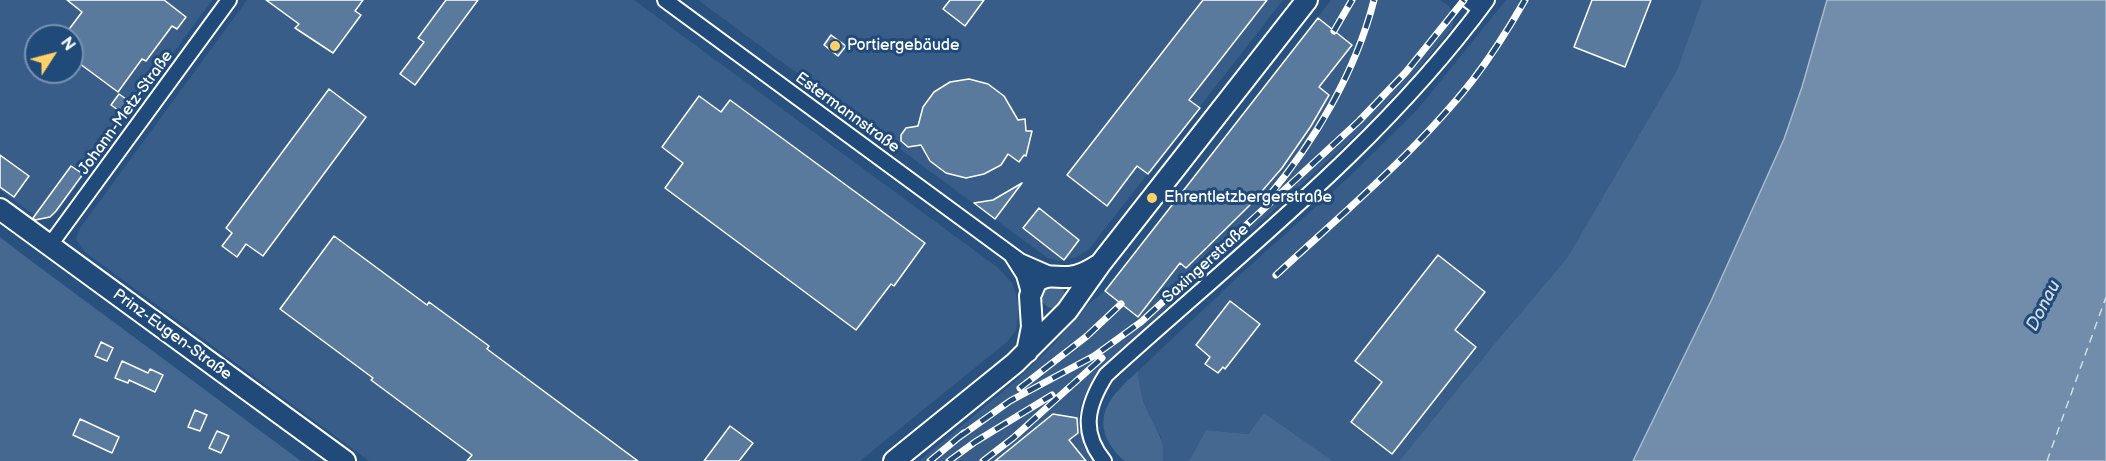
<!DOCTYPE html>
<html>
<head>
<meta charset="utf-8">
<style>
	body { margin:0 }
	#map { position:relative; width:2106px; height:461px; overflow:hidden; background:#28517f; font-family:"Balsamiq Sans",sans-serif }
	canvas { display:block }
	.north { position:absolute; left:24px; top:24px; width:60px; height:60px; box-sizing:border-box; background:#1f4a7a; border:2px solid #7992af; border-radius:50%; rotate:54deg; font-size:16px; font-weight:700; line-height:24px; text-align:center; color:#fff }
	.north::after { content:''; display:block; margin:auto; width:21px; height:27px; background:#ffd166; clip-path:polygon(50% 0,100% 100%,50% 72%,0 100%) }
</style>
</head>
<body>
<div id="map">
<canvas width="2106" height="461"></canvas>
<div class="north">N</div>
</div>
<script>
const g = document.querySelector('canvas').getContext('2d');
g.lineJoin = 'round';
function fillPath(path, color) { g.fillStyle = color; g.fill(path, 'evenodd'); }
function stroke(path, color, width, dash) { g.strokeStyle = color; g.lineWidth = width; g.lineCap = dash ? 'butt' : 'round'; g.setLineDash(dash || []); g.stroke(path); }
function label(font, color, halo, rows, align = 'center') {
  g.font = font + ' "Balsamiq Sans",sans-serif'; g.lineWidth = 6; g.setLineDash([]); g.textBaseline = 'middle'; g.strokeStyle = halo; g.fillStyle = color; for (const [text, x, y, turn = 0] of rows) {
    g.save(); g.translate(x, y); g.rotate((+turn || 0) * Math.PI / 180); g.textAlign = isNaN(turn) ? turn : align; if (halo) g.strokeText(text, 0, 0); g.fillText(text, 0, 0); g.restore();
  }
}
const built = new Path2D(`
	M0 0H212L55 215 44 219 37 217 0 190ZM36 36H72V72H36Z
	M247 0H634L997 267 1012 283 1016 294 1019 308 1016 330 1008 341 860 461H369L85 252 76 239 80 228Z
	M698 0H1283L1089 249 1077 257 1059 261 1048 258 1034 248Z
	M1331 0H1440L1449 6 1452 13 1453 27 1413 75 1366 126 1099 369 1081 403 1079 416 1083 445 1093 461H919L1019 378 1054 344 1086 306 1105 291Z
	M1506 0H1702L1677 70 1567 258 1496 342 1399 461H1333L1264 413 1248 434 1206 430 1189 461H1163L1161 437 1146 409 1140 390 1138 371 1243 272 1350 176 1418 109Z`);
const green = new Path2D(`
	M1702 0H1827L1802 87 1784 139 1711 301 1633 461H1399L1496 342 1567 258 1677 70Z
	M0 237 30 260 301 461H0Z
	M1041 296a12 12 0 1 1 24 0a12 12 0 1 1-24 0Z
	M1138 371C1139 384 1141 396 1146 408 1154 426 1166 440 1163 461H1125C1117 455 1112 448 1107 439 1094 410 1118 389 1138 371Z
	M1264 413 1333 461H1189L1206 430 1248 434Z`);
const water = new Path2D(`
	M1827 0H2106V461H1633L1711 301 1784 139 1802 87Z`);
const ferry = new Path2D(`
	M2047 461 2106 297`);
const building = new Path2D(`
	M67 0H164L186 17 177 29 172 26 146 61 142 59 118 92 72 58V36H64L82 12Z
	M266 0H363L355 11 361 15 333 53 295 28 299 24Z
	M446 0H478L415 85 400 74 424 42 418 38Z
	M950 0H984L965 26 943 9Z
	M1203 0H1267L1189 100 1200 108 1148 174 1137 166 1107 206 1067 175Z
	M1592 0H1651L1625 67 1574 47Z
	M1318 18 1352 45 1319 87 1329 95 1311 126 1282 168 1249 206 1186 268 1180 263 1138 317 1105 291Z
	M831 35 846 46 838 56 824 45Z
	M969 79 988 84 1004 96 1018 120 1025 119 1026 131H1032L1026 156 1024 155 1019 162 1008 154 1001 165 984 174 966 178 946 173 930 161 921 145 908 147 901 141V135L906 128 918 126 923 107 934 92 950 82Z
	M329 89 366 117 263 256 246 244 237 257 222 246 232 233 226 228Z
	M119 94 133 104 125 115 111 105Z
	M699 96 721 112 730 100 925 243 894 286 891 284 856 330 665 188 683 163 662 147Z
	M0 155 29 176 14 197 0 187Z
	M71 166 83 174 56 211 50 217 35 220 33 218Z
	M1022 183 995 219 974 203 993 200Z
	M1039 208 1079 240 1064 260 1023 228Z
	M334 236 427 305 429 302 489 346 487 349 638 461H467L472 455 371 380 373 378 280 309Z
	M1438 255 1485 292 1455 330 1476 347 1392 454 1351 422 1382 382 1355 361Z
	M1230 301 1260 324 1225 369 1223 367 1218 373 1205 364 1210 357 1196 345Z
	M101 342 113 348 107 361 95 356Z
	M122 361 148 373 150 369 163 375 155 392 129 380 128 383 115 378Z
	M195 410 207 415 200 431 188 427Z
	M1053 414 1077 418 1078 433 1069 440 1086 461H995Z
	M80 419 119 437 112 453 73 435Z
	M730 426 753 443 739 461H704Z
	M217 431 229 436 221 453 209 448Z`);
const street = new Path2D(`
	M665 0 1020 261 1052 275
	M1468 0 1480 9
	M50 245 229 0
	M1012 256 1024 275 1030 296
	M1104 461C1080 432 1087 405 1106 375 1238 255 1381 145 1487 0`);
const secondary = new Path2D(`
	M0 209 345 461
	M1027 352 1032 327 1030 296 1036 282C1048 273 1055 278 1069 277 1081 276 1090 270 1100 264
	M894 461 1015 363 1067 311 1101 263 1307 0`);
const rail = new Path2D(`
	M1334 31 1352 0
	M1268 197C1315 141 1356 71 1374 0
	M1276 275C1343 213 1415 153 1472 81 1492 55 1509 28 1525 0
	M1020 388 1087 336 1121 304
	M958 438 1010 401 1094 356 1141 322 1359 121 1406 72 1464 0
	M930 461 964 433
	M949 461 975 442 1052 395
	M983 461 1013 438 1102 358`);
const markers = [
	[835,46,6,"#ffd166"],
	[1152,198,6,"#ffd166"]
];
const poiNames = [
	["Portiergebäude",847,46],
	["Ehrentletzbergerstraße",1164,198]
];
const streetNames = [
	["Johann-Metz-Straße",126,113,-54],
	["Estermannstraße",847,113,36],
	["Saxingerstraße",1206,264,-42],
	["Prinz-Eugen-Straße",172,335,36]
];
const waterNames = [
	["Donau",2044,306,-63]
];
fillPath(built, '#375d88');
fillPath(green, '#446890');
fillPath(water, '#718dab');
stroke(water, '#aabbcd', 1.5);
stroke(ferry, '#d4dde6', 1.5, [8, 6]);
fillPath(building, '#5a7a9d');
stroke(building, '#fff', 1.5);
stroke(street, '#fff', 18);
stroke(secondary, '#fff', 24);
stroke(street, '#1f4a7a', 14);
stroke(secondary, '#1f4a7a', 20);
stroke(rail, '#fff', 7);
stroke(rail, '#1f4a7a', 4.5, [14]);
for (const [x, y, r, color] of markers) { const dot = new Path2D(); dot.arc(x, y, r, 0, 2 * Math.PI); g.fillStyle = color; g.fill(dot); stroke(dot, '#1f4a7a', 2); }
label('16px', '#fff', '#1f4a7a', poiNames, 'left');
label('16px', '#fff', '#1f4a7a', streetNames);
label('italic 18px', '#d4dde6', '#1f4a7a', waterNames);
</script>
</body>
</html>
